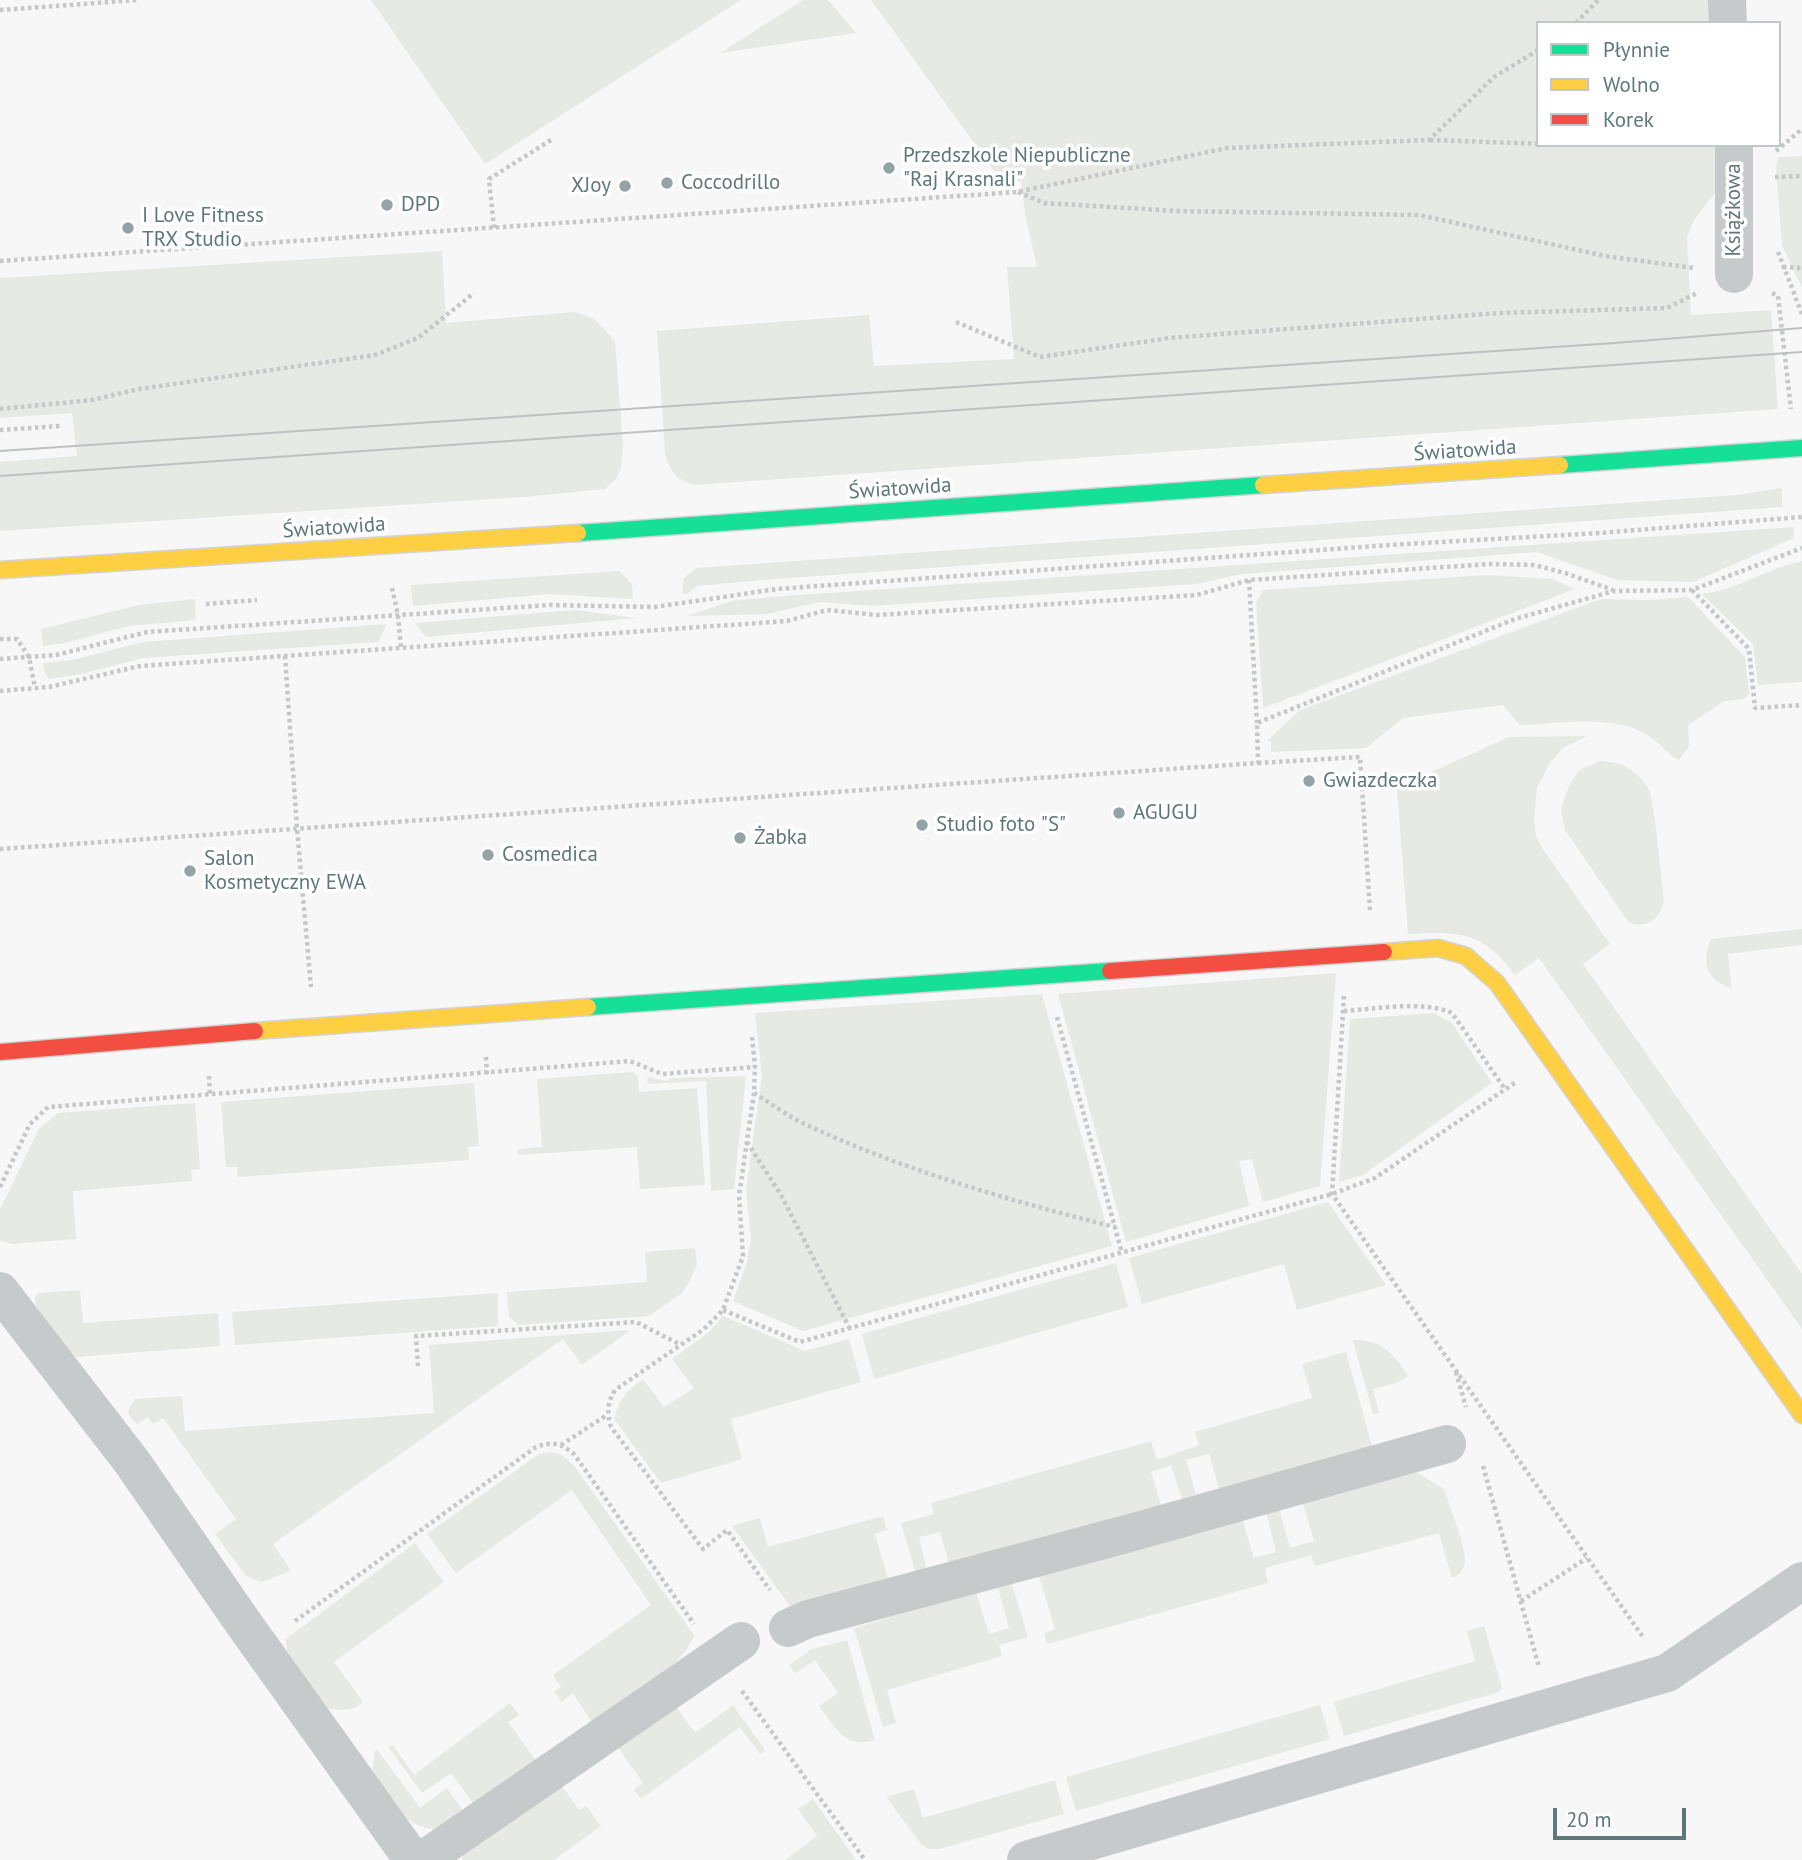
<!DOCTYPE html>
<html>
<head>
<meta charset="utf-8">
<style>
	body { margin:0 }
	#map { position:relative; width:1802px; height:1860px; overflow:hidden; background:#f7f7f7; font-family:"PT Sans",sans-serif }
	canvas { display:block }
	.legend { position:absolute; left:1536px; top:21px; width:245px; height:126px; box-sizing:border-box; background:#fff; border:2px solid #bfc9ca; margin:0; padding:9px 12px; list-style:none; font-size:21px; color:#5e777b }
	.legend li { display:flex; align-items:center; gap:14px; height:35px }
	.legend b { width:35px; border:2px solid #bfc9ca }
	.scale { position:absolute; left:1553px; top:1808px; width:133px; height:32px; box-sizing:border-box; border:4px solid #5e777b; border-top:0; padding-left:9px; font-size:21px; line-height:24px; white-space:nowrap; color:#5e777b; -webkit-text-stroke:5px #fff; paint-order:stroke }
</style>
</head>
<body>
<div id="map">
<canvas width="1802" height="1860"></canvas>
<ul class="legend">
<li><b style="height:9px;background:#16e098"></b>Płynnie</li>
<li><b style="height:9px;background:#ffcf43"></b>Wolno</li>
<li><b style="height:9px;background:#f24e42"></b>Korek</li>
</ul>
<div class="scale">20 m</div>
</div>
<script>
const g = document.querySelector('canvas').getContext('2d');
g.lineJoin = 'round';
function fillPath(path, color) { g.fillStyle = color; g.fill(path, 'evenodd'); }
function stroke(path, color, width, dash) { g.strokeStyle = color; g.lineWidth = width; g.lineCap = dash ? 'butt' : 'round'; g.setLineDash(dash || []); g.stroke(path); }
function label(font, color, halo, rows, align = 'center') {
  g.font = font + ' "PT Sans",sans-serif'; g.lineWidth = 7; g.setLineDash([]); g.textBaseline = 'middle'; g.strokeStyle = halo; g.fillStyle = color; for (const [text, x, y, turn = 0] of rows) {
    g.save(); g.translate(x, y); g.rotate((+turn || 0) * Math.PI / 180); g.textAlign = isNaN(turn) ? turn : align; if (halo) g.strokeText(text, 0, 0); g.fillText(text, 0, 0); g.restore();
  }
}
const green = new Path2D(`
	M371 0H741L485 164Z
	M803 0H828L856 33 720 53Z
	M871 0H1709L1711 23H1538V145H1719L1722 184 1694 220 1687 237 1691 315 1771 310 1778 409 695 485C676 480 670 472 665 453L657 331 869 315 874 366 1014 359 1007 267H1037L1025 214 1021 181 1003 183Z
	M1802 156V288L1782 245 1776 168 1778 157Z
	M442 251 446 323 575 312 594 319 615 341 623 446 621 468 616 479 605 489 524 497 0 531V462L77 456 72 413 0 418V278Z
	M1782 488V507L762 580 697 586 686 595 682 592 684 578 696 568 1737 495Z
	M1794 527V538L1693 582 1617 580 1537 552 1242 574 1196 584 872 606 820 602 767 614 687 616 732 601 770 597Z
	M1802 561V682L1758 685 1753 644 1702 594C1738 590 1767 568 1802 561Z
	M619 571 632 584 633 599 550 594 413 606 411 585Z
	M1487 575 1552 579 1575 589 1263 708 1256 602 1263 590Z
	M1688 597 1745 657 1749 693 1744 699 1724 701 1688 725 1689 746 1679 760C1667 754 1660 743 1649 736 1615 713 1559 724 1520 725L1503 705 1403 718 1366 748 1271 752V741H1267L1300 710 1601 599 1650 600Z
	M195 599 196 620 129 626 65 643 43 646 41 629 138 605Z
	M575 610 637 618 426 637 415 623Z
	M387 624 378 642 143 658 82 674 49 679 45 673 43 663 72 660 143 642Z
	M1587 736 1563 748 1550 763 1537 788 1534 819 1536 836 1542 848 1610 944 1583 964 1802 1274V1329L1539 958 1515 975C1483 931 1459 931 1408 934L1396 775 1427 774 1509 737Z
	M1600 761C1621 762 1635 769 1647 786 1655 797 1661 882 1664 901 1659 920 1649 928 1629 923L1565 830 1561 809 1569 786 1579 770Z
	M1802 929V945L1728 954 1732 989C1706 979 1701 964 1711 939Z
	M1336 973 1320 1186 1263 1202 1252 1159 1239 1161 1249 1206 1126 1242 1058 994Z
	M1042 994 1112 1246 803 1331 733 1301 747 1262 751 1239 746 1190 762 1075 755 1013Z
	M1434 1013 1452 1023 1492 1083 1363 1175 1339 1182 1350 1019Z
	M633 1072 638 1076 639 1092 697 1088 705 1185 640 1189 637 1147 518 1155V1149L542 1147 537 1079Z
	M746 1076 734 1189 711 1191 706 1081 648 1084 647 1077 666 1081 672 1078Z
	M474 1083 479 1146 468 1147 469 1160 238 1177 237 1167H226L221 1102Z
	M195 1103 200 1169 191 1170 192 1181 73 1191 76 1239 12 1244 0 1241V1209L39 1129 58 1113Z
	M1328 1202 1386 1285 1297 1310 1284 1264 1142 1304 1129 1258Z
	M695 1248 697 1265 688 1284 681 1294 649 1316 518 1325 509 1316 507 1292 647 1282 645 1252Z
	M1116 1263 1128 1307 874 1379 862 1334Z
	M80 1290 83 1323 218 1313 220 1346 76 1357 62 1344 36 1306 35 1298 38 1293Z
	M498 1293V1326L235 1345 232 1312Z
	M723 1316 805 1351 849 1339 861 1382 731 1419 742 1459 661 1483 614 1419C620 1397 626 1392 643 1379L664 1407 694 1388 672 1359 708 1333Z
	M631 1330 582 1365 563 1339 273 1544 291 1571 261 1582 246 1576 215 1534 236 1519 163 1418 153 1424 148 1417 137 1424 130 1417 128 1410 135 1399 182 1396 185 1431 434 1413 429 1345Z
	M1353 1340C1383 1340 1392 1352 1408 1376L1396 1383 1373 1389 1379 1413 1373 1414Z
	M1346 1352 1372 1446 1219 1489 1209 1454 1186 1460 1196 1494 1182 1499 1171 1465 1151 1472 1161 1505 949 1564 940 1532 919 1537 927 1571 916 1574 901 1523 934 1514 931 1503 1151 1441 1157 1460 1199 1445 1195 1432 1312 1398 1302 1364Z
	M551 1452C562 1453 567 1459 575 1467L694 1635C683 1669 622 1702 592 1723L573 1693 562 1702 554 1692 561 1687 553 1675 651 1605 572 1490 456 1573 427 1534 539 1454Z
	M1413 1470 1444 1489C1449 1505 1466 1547 1465 1561 1464 1570 1460 1575 1452 1578L1439 1533 1315 1566 1311 1555 1265 1568 1268 1583 1047 1644 1044 1633 1055 1629 1039 1576 1242 1519 1254 1558 1276 1552 1266 1512 1279 1508 1290 1548 1314 1541 1302 1501Z
	M883 1516 887 1530 875 1534 889 1582 792 1609 732 1526 760 1518 768 1547Z
	M415 1543 444 1582 334 1662 363 1702 355 1708 342 1710 330 1709 318 1702 288 1659 286 1639Z
	M1012 1584 1028 1637 999 1645 1002 1656 887 1690 896 1723 883 1727 854 1628 976 1592 989 1634 1009 1628 998 1588Z
	M1484 1626 1502 1688 1499 1692 1344 1736 1334 1702 1475 1661 1467 1631Z
	M847 1640 875 1740C844 1749 836 1728 819 1706L838 1693 815 1660 795 1673 789 1665 812 1649Z
	M672 1701 695 1733 733 1705 765 1750 760 1754 740 1727 641 1799 634 1790 643 1783 614 1742Z
	M510 1703 519 1715 508 1722 537 1762 476 1807 451 1773 422 1793 389 1748 393 1745 414 1775Z
	M1320 1705 1330 1739 1076 1811 1066 1777Z
	M376 1748 420 1808 447 1788 466 1815C459 1819 450 1826 442 1828 416 1835 384 1803 375 1781 371 1771 373 1758 376 1748Z
	M1055 1780 1064 1814 939 1849H929L921 1844 886 1797 914 1789 923 1818Z
	M559 1782 579 1810 586 1806 601 1826 554 1860H461L466 1849Z
	M813 1799 856 1860H785L817 1836 798 1809Z`);
const path = new Path2D(`
	M0 10 137 0
	M1576 23 1598 0
	M1430 140 1577 145
	M1776 151 1802 129
	M1775 177 1802 176
	M1018 192 1044 203 1178 211 1419 215 1605 256 1694 268
	M494 228 489 179 551 140
	M1778 252 1802 314
	M0 261 1017 192 1227 148 1429 140 1494 77 1538 50
	M1783 267 1802 268
	M1772 293 1778 296 1791 409
	M956 322 1040 357 1169 338 1499 313 1667 308 1699 292
	M0 409 92 400 139 389 375 355 418 338 474 293
	M0 430 60 426
	M1249 580 1257 723
	M392 588 398 615 401 648
	M1692 590 1749 649 1755 708 1802 705
	M206 604 257 600
	M0 639H17L29 657 35 688
	M285 656 297 828 311 987
	M0 659 56 655 147 632 549 605 655 607 777 589 1389 545 1599 533 1802 517
	M0 691 49 687 140 666 787 621 827 610 877 615 1197 595 1249 580 1490 564 1534 565 1565 573 1613 590
	M1258 763 1360 757 1370 910
	M0 849 1258 763 1257 723 1515 619 1614 591 1692 590 1802 548
	M1344 996 1332 1194 1643 1637
	M1344 1011C1375 1009 1424 1000 1452 1013L1505 1089
	M1057 1017 1122 1253
	M752 1037 755 1067 754 1093 739 1196 743 1256 723 1310 704 1329 615 1390C607 1403 607 1413 611 1427L703 1549 727 1530 770 1590
	M486 1057 487 1074
	M209 1076 210 1096
	M754 1093C772 1104 790 1118 809 1126 906 1171 1011 1201 1115 1227
	M747 1142 781 1195 850 1329
	M0 1187 30 1124 48 1107 630 1061 662 1074 755 1067
	M723 1310 800 1342 1332 1194 1375 1178 1516 1082
	M418 1366 416 1336 636 1322 681 1345
	M1456 1372 1466 1407
	M561 1445 607 1415
	M1483 1466 1539 1667
	M1521 1601 1587 1558
	M295 1621 536 1447C551 1441 561 1443 574 1454L694 1624
	M742 1691 865 1860`);
const street = new Path2D(`
	M1727 0 1728 23
	M1734 145V274
	M0 1291 132 1462 244 1624 413 1860
	M788 1628 808 1619 1130 1533 1447 1444
	M423 1860 741 1641
	M1026 1860 1667 1673 1802 1581`);
const fast = new Path2D(`
	M1560 465 1802 448
	M578 533 1263 485
	M588 1007 1110 971`);
const slow = new Path2D(`
	M1263 485 1560 465
	M0 570 578 533
	M1384 952 1438 948 1466 956 1497 983 1802 1415
	M255 1031 588 1007`);
const jam = new Path2D(`
	M1110 971 1384 952
	M0 1052 255 1031`);
const tram = new Path2D(`
	M0 451 1615 343 1802 328
	M0 476 1802 352`);
const markers = [
	[889,168,7,"#94a4a6"],
	[667,183,7,"#94a4a6"],
	[625,186,7,"#94a4a6"],
	[387,205,7,"#94a4a6"],
	[128,228,7,"#94a4a6"],
	[1309,781,7,"#94a4a6"],
	[1119,813,7,"#94a4a6"],
	[922,825,7,"#94a4a6"],
	[740,838,7,"#94a4a6"],
	[488,855,7,"#94a4a6"],
	[190,871,7,"#94a4a6"]
];
const poiNames = [
	["Przedszkole Niepubliczne",903,156],
	["\"Raj Krasnali\"",903,180],
	["Coccodrillo",681,183],
	["XJoy",611,186,"right"],
	["DPD",401,205],
	["I Love Fitness",142,216],
	["TRX Studio",142,240],
	["Gwiazdeczka",1323,781],
	["AGUGU",1133,813],
	["Studio foto \"S\"",936,825],
	["Żabka",754,838],
	["Cosmedica",502,855],
	["Salon",204,859],
	["Kosmetyczny EWA",204,883]
];
const streetNames = [
	["Książkowa",1734,210,-90],
	["Światowida",1465,451,-4],
	["Światowida",900,489,-4],
	["Światowida",334,528,-4]
];
fillPath(green, '#e7e9e4');
stroke(fast, '#d2d3d4', 19);
stroke(slow, '#d2d3d4', 19);
stroke(jam, '#d2d3d4', 19);
stroke(path, '#c6c7c8', 4.5, [3.5, 3.5]);
stroke(street, '#c7cacb', 38);
stroke(fast, '#16e098', 16);
stroke(slow, '#ffcf43', 16);
stroke(jam, '#f24e42', 16);
stroke(tram, '#bec1c1', 2);
for (const [x, y, r, color] of markers) { const dot = new Path2D(); dot.arc(x, y, r, 0, 2 * Math.PI); g.fillStyle = color; g.fill(dot); stroke(dot, '#fff', 2.5); }
label('21px', '#5e777b', '#fff', poiNames, 'left');
label('21px', '#5e777b', '#fff', streetNames);
</script>
</body>
</html>
